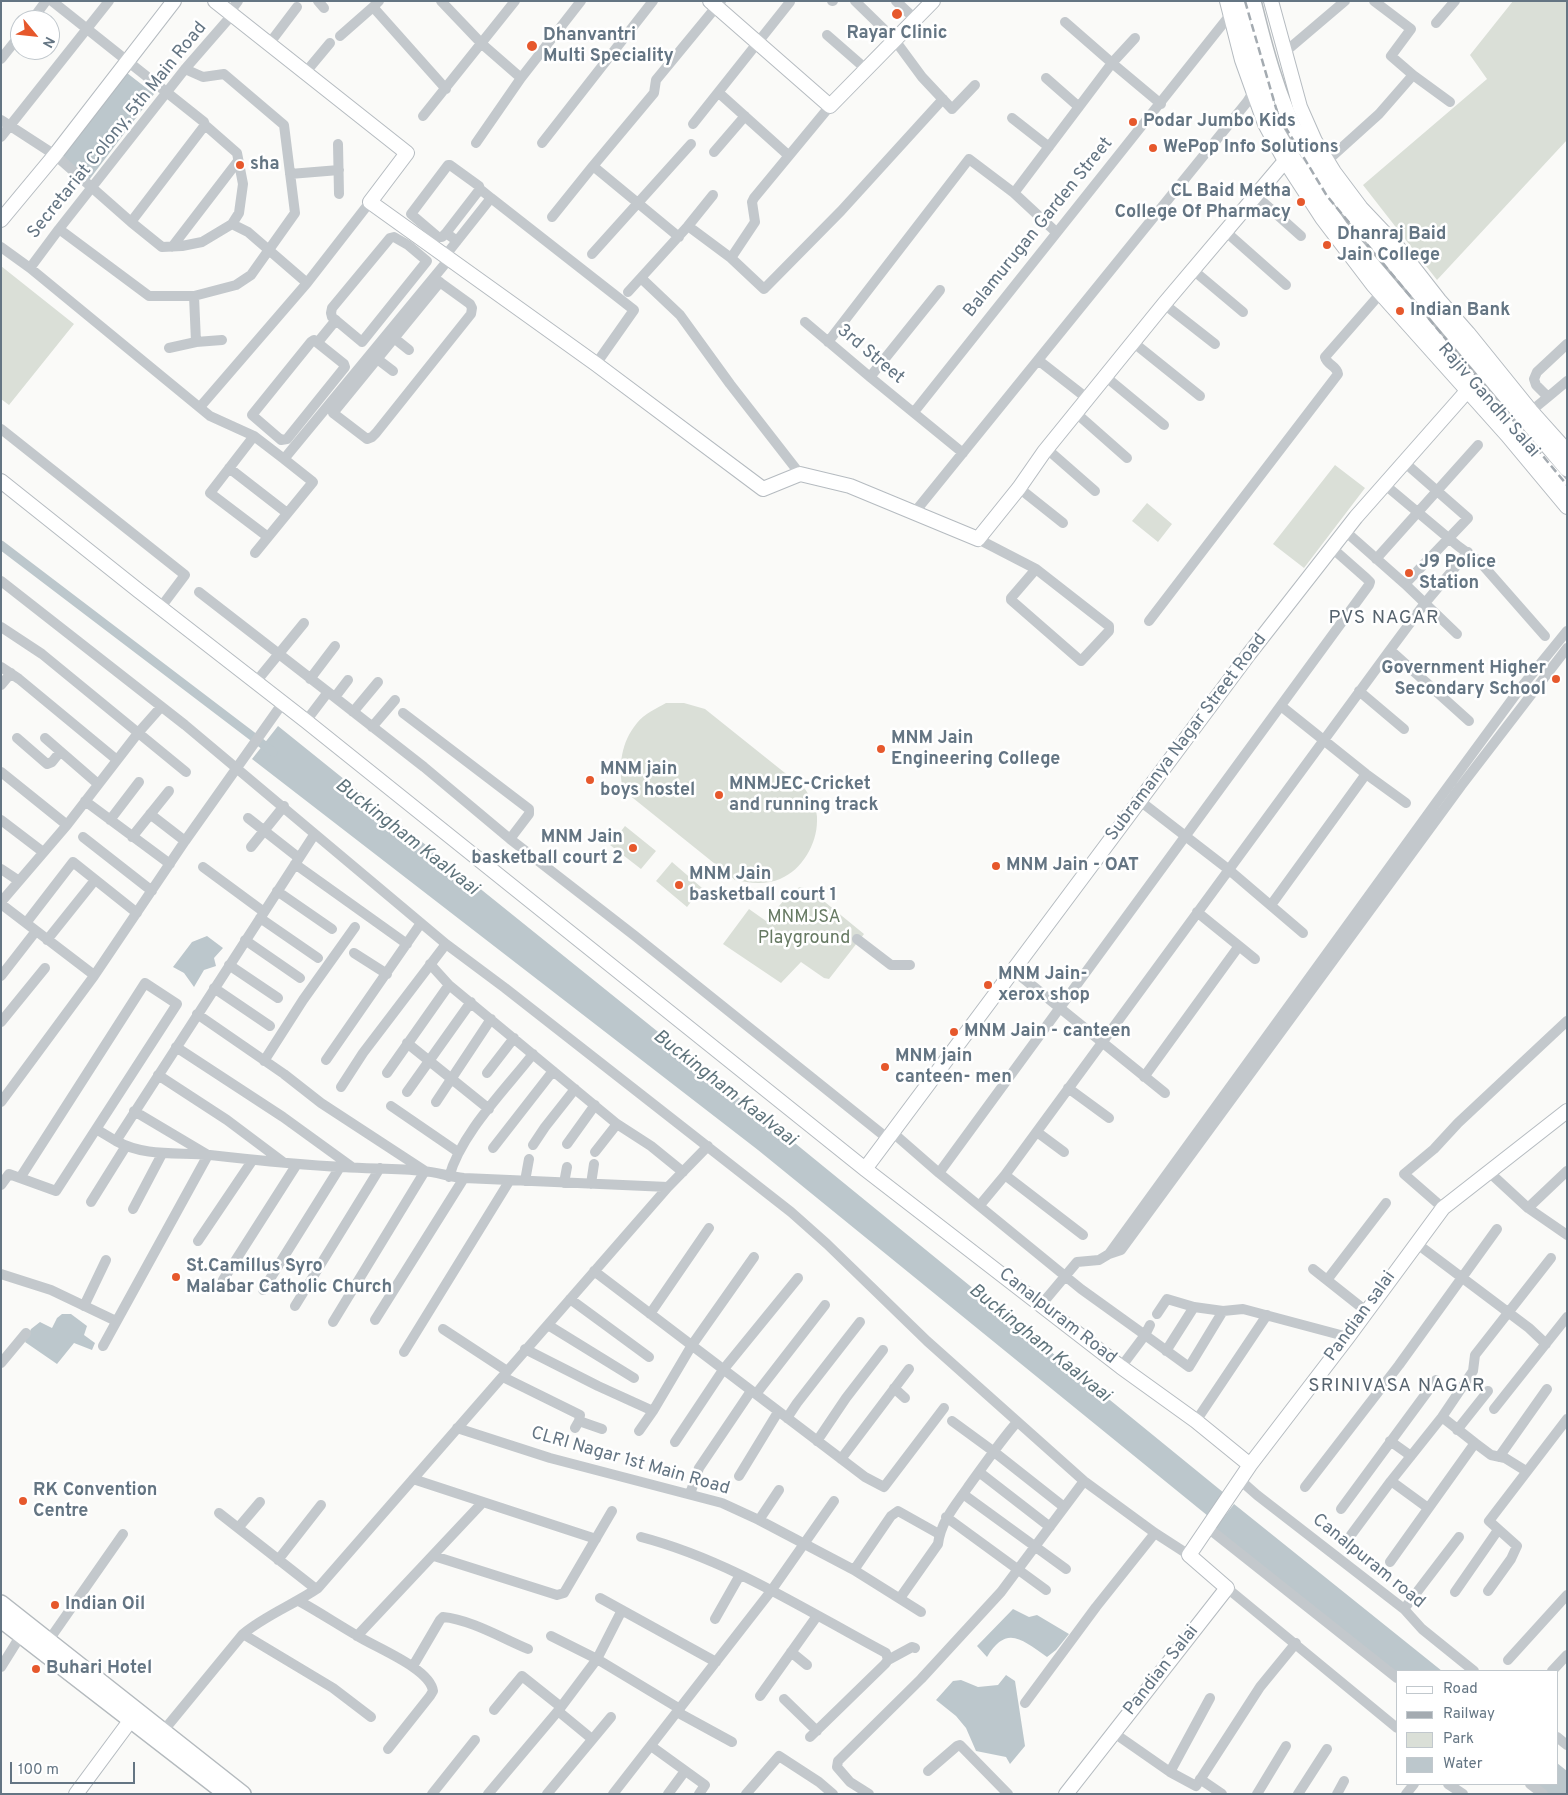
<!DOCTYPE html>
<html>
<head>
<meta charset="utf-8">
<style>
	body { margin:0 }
	#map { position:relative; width:1568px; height:1795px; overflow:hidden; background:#fafaf8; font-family:Overpass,sans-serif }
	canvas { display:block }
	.frame { position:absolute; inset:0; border:2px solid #647583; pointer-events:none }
	.legend { position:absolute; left:1396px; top:1670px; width:162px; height:115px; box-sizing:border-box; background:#fff; border:1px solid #c1c8cd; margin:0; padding:6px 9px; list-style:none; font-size:15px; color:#647583 }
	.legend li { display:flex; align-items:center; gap:10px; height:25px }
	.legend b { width:25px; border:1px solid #c1c8cd }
	.north { position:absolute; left:10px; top:10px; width:50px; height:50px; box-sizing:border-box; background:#fff; border:1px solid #c1c8cd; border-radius:50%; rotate:118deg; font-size:14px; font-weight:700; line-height:20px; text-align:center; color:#647583 }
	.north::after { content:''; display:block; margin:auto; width:18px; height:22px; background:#e6582c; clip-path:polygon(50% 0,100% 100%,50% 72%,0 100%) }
	.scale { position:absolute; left:10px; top:1762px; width:125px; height:22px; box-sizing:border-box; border:2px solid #647583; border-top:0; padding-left:6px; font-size:15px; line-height:18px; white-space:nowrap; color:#647583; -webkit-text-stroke:4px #fff; paint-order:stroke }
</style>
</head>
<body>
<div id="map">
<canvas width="1568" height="1795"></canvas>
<div class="frame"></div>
<ul class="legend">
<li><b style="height:6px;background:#fff"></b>Road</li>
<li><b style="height:6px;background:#a4abb1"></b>Railway</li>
<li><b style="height:14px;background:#dadfd7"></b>Park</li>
<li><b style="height:14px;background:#bcc7cc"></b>Water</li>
</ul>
<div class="north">N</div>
<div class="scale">100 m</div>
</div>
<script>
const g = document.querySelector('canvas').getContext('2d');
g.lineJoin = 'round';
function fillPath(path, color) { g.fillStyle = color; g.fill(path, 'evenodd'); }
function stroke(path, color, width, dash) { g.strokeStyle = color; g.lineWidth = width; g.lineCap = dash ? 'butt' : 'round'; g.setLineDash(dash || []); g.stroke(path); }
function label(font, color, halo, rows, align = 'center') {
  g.font = font + ' Overpass,sans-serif'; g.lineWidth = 5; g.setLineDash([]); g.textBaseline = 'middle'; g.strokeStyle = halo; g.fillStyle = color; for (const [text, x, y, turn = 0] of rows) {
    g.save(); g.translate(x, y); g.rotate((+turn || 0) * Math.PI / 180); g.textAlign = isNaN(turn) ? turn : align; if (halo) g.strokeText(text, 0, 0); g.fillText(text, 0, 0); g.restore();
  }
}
const green = new Path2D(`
	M1513 1H1567V140L1437 280 1363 185 1487 79 1470 55Z
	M1 266 74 324 9 405 1 399Z
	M1335 465 1365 488 1304 568 1273 544Z
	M1147 503 1172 524 1158 542 1132 521Z
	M666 703H684L705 709 805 789C811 798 818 809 817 821 817 844 802 870 780 879 767 885 748 883 735 880L623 790C618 767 621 742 637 723 644 714 657 708 666 703Z
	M625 826 656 851 641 869 610 845Z
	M672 862 702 888 687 907 656 881Z
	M800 887 809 889 864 934 829 979 824 978 801 962 781 983 723 944 749 909 766 921 792 891Z`);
const water = new Path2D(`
	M127 73 154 94 89 180 60 155Z
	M278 726 693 1060 1224 1493 1208 1516 758 1150 252 759Z
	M207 936 223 948 214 958 216 966 204 970 194 987 184 973 173 967 192 942Z
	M62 1314H71L87 1326 84 1335 95 1343 92 1350 74 1343 57 1364 25 1342 31 1329 40 1322 52 1328 57 1318Z
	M1234 1504 1442 1671H1397V1677L1213 1531Z
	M1013 1609 1029 1617 1037 1615 1069 1634 1056 1650 1047 1657C1022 1640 1007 1624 987 1657L977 1646Z
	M1006 1675 1015 1681 1025 1746 1010 1764 1006 1757 976 1751 966 1728 956 1716 936 1700 953 1681 961 1680 978 1687 998 1685Z
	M1557 1763 1567 1771V1794H1544L1531 1784H1557Z`);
const canal = new Path2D(`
	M1 545 273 752`);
const street = new Path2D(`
	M318 1 324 8
	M379 1 373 7 446 89
	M441 1 482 44 521 78 476 143
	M832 1H833
	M855 1 894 39 922 77 952 109 975 85
	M896 1 915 19
	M1374 1 1411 29 1391 56 1413 75
	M229 13 238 1
	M32 20 46 1
	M1065 22 1112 63 1135 38
	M1436 23 1455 1
	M827 35 866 69
	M340 36 373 7
	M269 44 297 7
	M1285 52 1345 1
	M1 59 20 35
	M305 73 330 43
	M521 78 581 1
	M1046 78 1079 107
	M719 93 788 155
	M423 116 515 1
	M1012 118 1049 147
	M1 120 55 155 131 222 162 247 182 246 202 242 232 224 239 213 243 184 237 153 205 125 204 122 52 1
	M693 124 790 2
	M1 137 109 1
	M542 143 653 1
	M338 144 339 194
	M714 152 745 116
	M1328 160 1379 114 1413 75 1450 102
	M290 174 339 170
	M1014 193 1112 63 1161 104
	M1255 195 1301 236
	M552 217 593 166
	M131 222 205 125
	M232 224 248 232 307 283
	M688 226 713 195
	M59 229 149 296H194L236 285 251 275 295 213 284 125 224 74 203 77 185 69
	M1225 231 1286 285
	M446 233 480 189
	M394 237 408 245 427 261 362 342 332 317 331 313 332 308 390 238Z
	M679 237 593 166 654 93 656 80 721 1
	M457 241 446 233 442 237H438L411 214 448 165H450L479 186 480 189 491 198
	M1 247 30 268 210 416 254 436
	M172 247 238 161
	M592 254 691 144
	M445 256 491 198 634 310 596 364
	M731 258 755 222 752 202 754 198 830 106
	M30 268 59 229 185 69 232 15
	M1193 270 1243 312
	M434 278 470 304 472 308 471 314 376 433 372 437 367 439 333 413 440 282
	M641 278 680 315 730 384 800 474
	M628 292 688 226 731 258 764 289 841 211 943 99
	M194 296 196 342
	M1164 304 1215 344
	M805 322 870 377 963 453
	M389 334 409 350
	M314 340 344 364 345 367 287 439 281 440 252 415 311 342Z
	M318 342 336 320
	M828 342 969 159 1014 193 1056 232
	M1134 343 1200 396
	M169 348 196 342 222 340
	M372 355 393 371
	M1038 360 1088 399
	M870 377 940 290
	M1106 377 1164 425
	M1548 397 1567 381
	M200 407 307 283 370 202
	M1531 411 1548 397 1536 385 1534 379 1537 372 1567 344
	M914 412 1230 15
	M1076 413 1127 458
	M1 429 185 575 161 607
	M1047 449 1095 491
	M1404 462 1468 518 1405 584
	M229 468 287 513
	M1384 484 1458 546 1480 562 1545 636
	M1019 488 1063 523
	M914 513 1247 102 1253 92
	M1345 531 1405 584 1457 634
	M268 537 210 493 254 436 284 459
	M978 539 1036 569 1109 626V631L1081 661 1011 600V598L1036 569
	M255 553 313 482 284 459 449 259
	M1376 559 1478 445
	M1 581 185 725 446 944 505 988 791 1212 827 1244 927 1341 1084 1481 1155 1533 1189 1555
	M199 592 328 692
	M1149 621 1338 374C1337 366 1327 365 1325 357L1381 293
	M1 627 42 654 186 772
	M1390 650 1469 721
	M1 667 19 679 117 760
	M310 679 335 646
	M255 683 304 623
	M1 685 11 673
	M1359 691 1404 729
	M335 697 348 680
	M1281 706 1366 774 1406 803
	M353 712 378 682
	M403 713 529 809V814L510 839
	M306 721 328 692 424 767 510 839 635 936 887 1138
	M372 727 395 700
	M17 738 47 764 52 762 60 752
	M45 738 98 784
	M1 772 67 825
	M85 801 170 864
	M1140 801 1228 869 1303 933
	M150 814 185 841
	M248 818 299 858
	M1 820 43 852
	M110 820 139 782
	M314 835 116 1141C145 1157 178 1152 210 1155 254 1160 298 1165 343 1167 370 1169 397 1168 423 1171 437 1172 450 1177 464 1178L668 1187
	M83 837 152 891
	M132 837 169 791
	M251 847 284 806
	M295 864 407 944
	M203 867 264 912
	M1 869 19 881
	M277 891 332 929
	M1 902 67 825 138 733 161 707
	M1 904 94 975
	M1271 905 1366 774
	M260 918 318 958
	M26 923 73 862 137 913
	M857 939 891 965H910
	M47 940 95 880
	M245 940 300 978
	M1239 946 1255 959
	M354 953 387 974
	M430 964 449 985 617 1124 651 1146 683 1172
	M229 965 278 998
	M1013 970 1165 1093
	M1 976 36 931
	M214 988 270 1026
	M197 1014 284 1074 321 1103 425 1171 333 1322
	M1 1022 45 968
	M407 1043 489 1109
	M176 1047 283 1117 352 1167
	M326 1060 421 923
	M264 1061 303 1000 355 927
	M387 1073 449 985
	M487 1073 514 1038
	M158 1075 227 1120 283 1162
	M1144 1077 1239 946 1197 912
	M341 1087 363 1053 446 944
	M1068 1088 1109 1118
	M407 1092 471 1002
	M1 1102 94 976 185 841 282 704
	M436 1102 491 1019
	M391 1106 458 1152
	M96 1129 116 1141
	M892 1132 939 1173
	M1037 1132 1064 1152
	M567 1144 595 1105
	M533 1145 545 1127 575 1089
	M493 1148 553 1071
	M595 1152 617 1124
	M1489 1172 1528 1208 1567 1235
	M1005 1175 1083 1235
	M449 1177C461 1133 505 1090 533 1054
	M525 1181 529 1159
	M564 1183 567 1167
	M591 1184 594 1164
	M1 1185 9 1174 56 1191 177 1004 145 983 20 1178
	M91 1202 126 1146
	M980 1205 1005 1175 1390 650 1425 603 1468 552
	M1443 1208 1404 1174 1434 1149 1458 1123 1567 1021
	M1528 1208 1567 1171
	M133 1209 162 1154
	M198 1241 252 1161
	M1416 1243 1529 1328 1546 1344
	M1109 1254 1121 1250 1461 786 1567 648
	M1313 1269 1366 1311
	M594 1271 865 1477 884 1487 944 1408
	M1 1274 51 1290 116 1321
	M223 1280 297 1164
	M1327 1280 1386 1203
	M263 1290 340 1167
	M570 1299 649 1357
	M1041 1305 1077 1262 1099 1260 1109 1254 1436 803 1519 690 1567 631
	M84 1306 106 1260
	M295 1306 380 1168
	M650 1314 709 1228
	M1157 1314 1167 1299 1194 1307 1223 1311 1243 1309 1348 1337
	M375 1320 464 1178
	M548 1325 634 1378
	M1150 1325 1145 1335 1189 1367 1223 1311
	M443 1329 507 1371
	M103 1346 208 1155 134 1111
	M525 1349 598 1386 653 1411
	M1166 1351 1194 1307
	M404 1352 510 1180
	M1 1363 26 1333
	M1121 1367 1145 1335 1081 1289 939 1173 1369 585 1370 582 1366 578 1332 548
	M503 1377 580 1415 579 1421 575 1428
	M894 1388 905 1398
	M756 1394 825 1305
	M1494 1409 1567 1317
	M787 1418 797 1403 860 1322
	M579 1421 602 1429
	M952 1421 993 1451 1064 1507
	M1196 1421 1267 1315
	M457 1428 550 1458 722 1503 759 1520 854 1570 921 1612
	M1457 1430 1488 1391
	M639 1431 653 1411 692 1345 754 1257
	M817 1441 846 1398 883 1350
	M1390 1441 1411 1456
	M675 1442 723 1370 798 1278
	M1475 1443 1491 1455 1505 1458 1526 1471
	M1499 1457 1547 1389
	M841 1459 909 1369
	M979 1472 1050 1527
	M739 1476 778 1412
	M413 1479 596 1539
	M1240 1480 1257 1495 1404 1609 1422 1629 1474 1671
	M1391 1481 1428 1508
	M1305 1487 1399 1365 1497 1229
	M690 1494 699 1468 751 1391
	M963 1494 1066 1569
	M1341 1509 1436 1380
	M219 1513 316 1589
	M946 1517 1046 1590
	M759 1520 779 1490
	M238 1528 260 1502
	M1208 1528 1397 1678
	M1351 1535 1391 1481 1442 1417 1473 1371 1475 1355 1551 1258
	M641 1537C729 1560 807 1611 886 1653L888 1660 885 1664 810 1737
	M434 1556 557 1595 564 1593 612 1511
	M278 1560 321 1505
	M1390 1562 1475 1443 1442 1417
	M854 1570 891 1516 898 1511 939 1534
	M1227 1588 1397 1728
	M1488 1591 1511 1559 1517 1546 1489 1521 1567 1419
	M1455 1592 1498 1530
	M600 1598 716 1662
	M900 1598 938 1544C941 1521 955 1506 968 1487 984 1465 999 1443 1017 1422
	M299 1601C319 1612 337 1624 356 1635 374 1647 430 1668 433 1691L430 1696 388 1749
	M1404 1609 1459 1537
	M715 1619 740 1575
	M243 1634 333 1688 371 1717
	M357 1636 483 1502
	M551 1636 597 1659 680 1709
	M49 1640 123 1534
	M791 1652 807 1665
	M888 1660 912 1647 915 1648
	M1508 1660 1567 1595
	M413 1666 440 1620 443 1617C469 1619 504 1639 528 1649
	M1 1667 21 1635
	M1552 1671 1567 1655
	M760 1696 817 1616
	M784 1699 817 1731
	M1025 1703 1096 1607 1155 1533
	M494 1710 522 1676 561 1707
	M558 1711 592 1739
	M677 1712 732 1742
	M1114 1733 1170 1772 1196 1786 1260 1687 1296 1643
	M160 1735 243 1634C266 1615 293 1605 318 1588L668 1187 708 1146
	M1557 1737 1567 1745
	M651 1746 705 1785 699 1794
	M928 1771 957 1746 960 1745 1008 1794
	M1170 1772 1210 1698
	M1200 1779 1222 1794
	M1448 1784 1463 1794
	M1530 1784 1543 1794
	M432 1794 475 1740
	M488 1794 558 1711 597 1659 622 1610
	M547 1794 611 1717
	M613 1794 771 1591 834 1501
	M668 1794 685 1771
	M746 1794 779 1756 819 1782 833 1794
	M869 1794 850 1782 837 1767 838 1761 921 1679 1001 1592 1084 1481
	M1257 1794 1286 1746
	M1298 1794 1327 1749
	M1337 1794 1344 1781
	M1406 1794 1414 1784`);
const secondary = new Path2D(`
	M215 1 407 153 370 202 596 364 763 489 800 474 850 486 978 539 1019 488 1044 452 1164 304 1285 161
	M710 1 830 106 933 1
	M1227 1 1242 60 1265 124 1285 161 1322 218 1373 285 1507 435 1567 507
	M1271 1 1300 107 1315 141 1334 172 1361 208 1396 245 1439 300 1468 333 1531 411 1567 451
	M1 220 55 155 174 1
	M1 481 139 591 306 721 865 1169 1121 1367 1196 1421 1250 1465
	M865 1169 1249 654 1356 517 1468 390 1475 386
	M76 1794 130 1721
	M1066 1794 1227 1588 1189 1555 1250 1465 1348 1337 1443 1208 1567 1111`);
const primary = new Path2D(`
	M1239 1 1243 24 1270 115 1277 132 1290 154 1340 227 1513 431 1567 492
	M1253 1C1264 46 1278 100 1300 140 1310 158 1322 175 1334 192L1567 469
	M1 1603 243 1794
	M1 1620 226 1794`);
const rail = new Path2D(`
	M1245 1 1278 115 1327 196 1567 485`);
const markers = [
	[897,14,6,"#e6582c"],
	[532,46,6,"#e6582c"],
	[1133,122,5,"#e6582c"],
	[1153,148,5,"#e6582c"],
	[240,165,5,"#e6582c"],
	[1301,202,5,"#e6582c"],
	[1327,245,5,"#e6582c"],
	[1400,311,5,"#e6582c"],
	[1409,573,5,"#e6582c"],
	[1556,679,5,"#e6582c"],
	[881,749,5,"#e6582c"],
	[590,780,5,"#e6582c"],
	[719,795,5,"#e6582c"],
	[633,848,5,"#e6582c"],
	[996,866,5,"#e6582c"],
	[679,885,5,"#e6582c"],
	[988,985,5,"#e6582c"],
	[954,1032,5,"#e6582c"],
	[885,1067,5,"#e6582c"],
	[176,1277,5,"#e6582c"],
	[23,1501,5,"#e6582c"],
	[55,1605,5,"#e6582c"],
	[36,1669,5,"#e6582c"]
];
const poiNames = [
	["Rayar Clinic",897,34,"center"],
	["Dhanvantri",543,36],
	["Multi Speciality",543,57],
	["Podar Jumbo Kids",1143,122],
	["WePop Info Solutions",1163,148],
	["sha",250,165],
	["CL Baid Metha",1291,192,"right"],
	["College Of Pharmacy",1291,213,"right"],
	["Dhanraj Baid",1337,235],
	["Jain College",1337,256],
	["Indian Bank",1410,311],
	["J9 Police",1419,563],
	["Station",1419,584],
	["Government Higher",1546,669,"right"],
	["Secondary School",1546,690,"right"],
	["MNM Jain",891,739],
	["Engineering College",891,760],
	["MNM jain",600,770],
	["boys hostel",600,791],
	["MNMJEC-Cricket",729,785],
	["and running track",729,806],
	["MNM Jain",623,838,"right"],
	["basketball court 2",623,859,"right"],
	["MNM Jain - OAT",1006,866],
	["MNM Jain",689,875],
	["basketball court 1",689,896],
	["MNM Jain-",998,975],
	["xerox shop",998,996],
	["MNM Jain - canteen",964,1032],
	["MNM jain",895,1057],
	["canteen- men",895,1078],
	["St.Camillus Syro",186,1267],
	["Malabar Catholic Church",186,1288],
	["RK Convention",33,1491],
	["Centre",33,1512],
	["Indian Oil",65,1605],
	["Buhari Hotel",46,1669]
];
const streetNames = [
	["Secretariat Colony, 5th Main Road",118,131,-51],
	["Balamurugan Garden Street",1039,228,-51],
	["3rd Street",870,355,40],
	["Rajiv Gandhi Salai",1488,401,49],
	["Subramanya Nagar Street Road",1187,738,-53],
	["Canalpuram Road",1057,1317,38],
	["Pandian salai",1361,1317,-54],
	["CLRI Nagar 1st Main Road",630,1462,16],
	["Canalpuram road",1368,1562,39],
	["Pandian Salai",1162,1671,-52]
];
const parkNames = [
	["MNMJSA",804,918],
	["Playground",804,939]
];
const neighbourhoodNames = [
	["PVS NAGAR",1384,619],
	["SRINIVASA NAGAR",1397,1387]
];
const waterNames = [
	["Buckingham Kaalvaai",406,838,38],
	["Buckingham Kaalvaai",724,1089,38],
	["Buckingham Kaalvaai",1039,1344,39]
];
fillPath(green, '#dadfd7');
fillPath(water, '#bcc7cc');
stroke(canal, '#bcc7cc', 9);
stroke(secondary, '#b5bbc0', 16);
stroke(primary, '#b4babe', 18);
stroke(street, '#c3c8cc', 10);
stroke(secondary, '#fff', 14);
stroke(primary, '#fff', 15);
stroke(rail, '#a4abb1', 2.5, [8, 4]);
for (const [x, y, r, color] of markers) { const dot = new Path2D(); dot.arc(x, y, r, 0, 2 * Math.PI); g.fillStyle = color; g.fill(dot); stroke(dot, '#fff', 2); }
label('bold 18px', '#647583', '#fff', poiNames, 'left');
label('18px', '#647583', '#fff', streetNames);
label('18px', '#677a63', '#fff', parkNames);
g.letterSpacing = '1px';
label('19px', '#56636e', '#fff', neighbourhoodNames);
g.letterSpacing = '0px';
label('italic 19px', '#5f747c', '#fff', waterNames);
</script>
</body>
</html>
